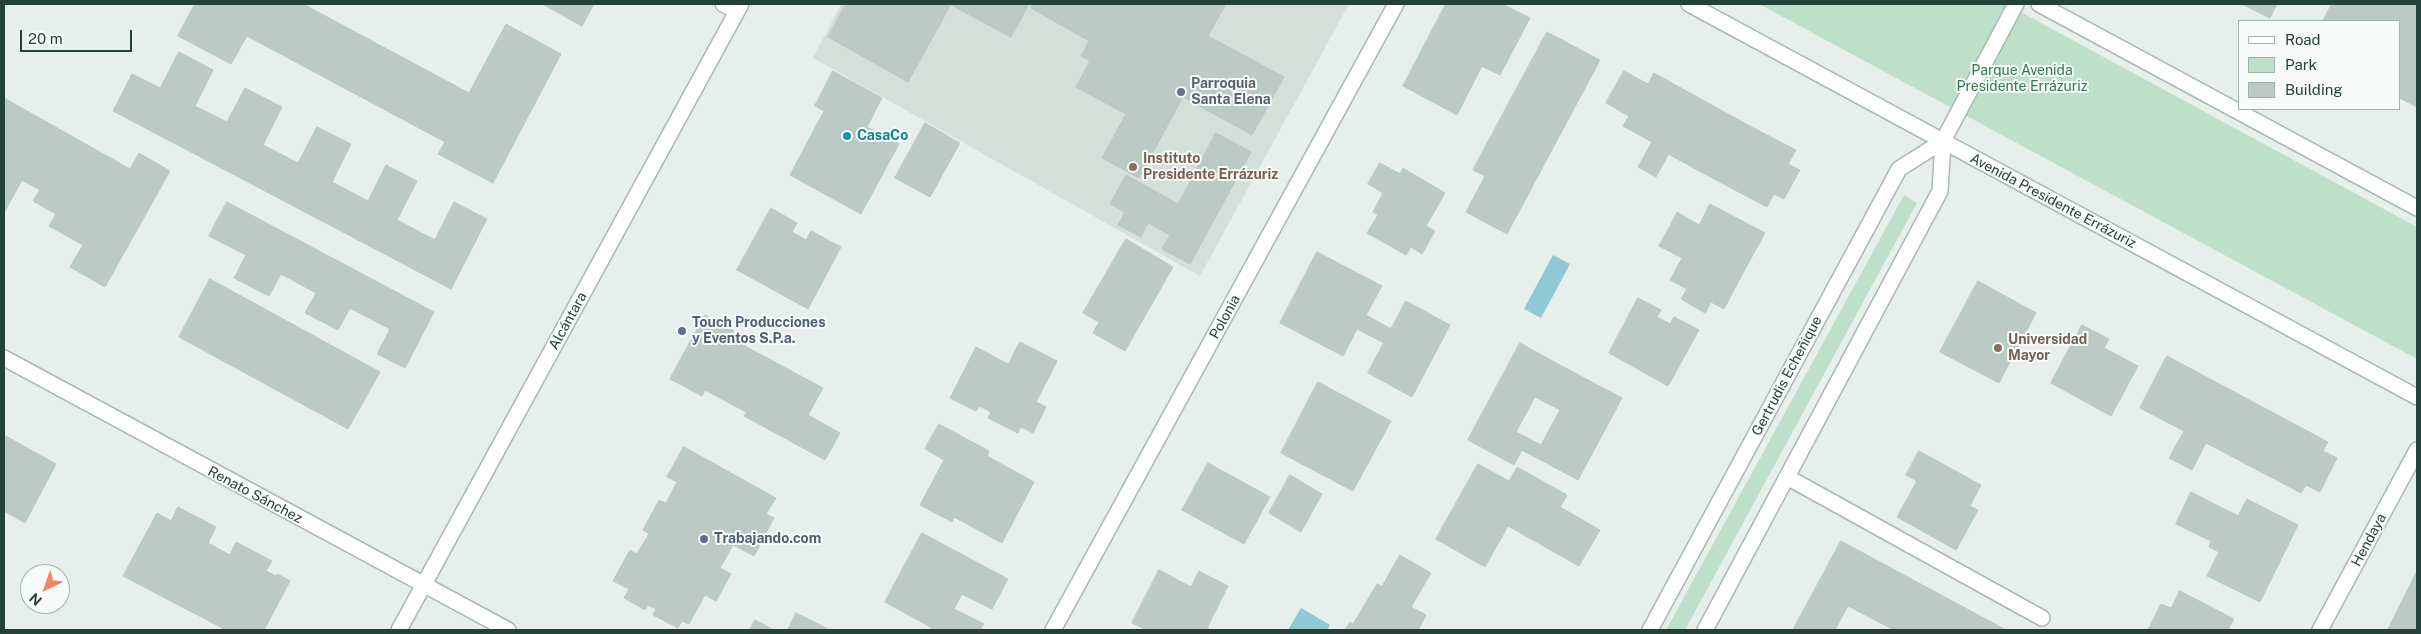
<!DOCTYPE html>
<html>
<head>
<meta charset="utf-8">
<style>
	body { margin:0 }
	#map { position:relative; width:2421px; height:634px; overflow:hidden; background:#e6efeb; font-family:"Public Sans",sans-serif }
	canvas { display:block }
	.frame { position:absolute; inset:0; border:5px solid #24423a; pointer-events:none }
	.legend { position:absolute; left:2238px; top:20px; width:162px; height:90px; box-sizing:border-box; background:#f7fbf9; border:1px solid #a3b1ad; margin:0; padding:6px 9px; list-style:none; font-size:15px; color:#24423a }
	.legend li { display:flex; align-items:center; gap:10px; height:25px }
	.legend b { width:25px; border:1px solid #a3b1ad }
	.north { position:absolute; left:20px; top:564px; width:50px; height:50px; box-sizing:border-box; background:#f7fbf9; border:1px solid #a3b1ad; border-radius:50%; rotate:222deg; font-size:14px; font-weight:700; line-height:20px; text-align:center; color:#24423a }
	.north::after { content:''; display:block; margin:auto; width:18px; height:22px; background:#f4845f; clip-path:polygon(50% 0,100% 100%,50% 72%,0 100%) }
	.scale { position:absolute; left:20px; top:30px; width:112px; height:22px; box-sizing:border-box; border:2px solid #24423a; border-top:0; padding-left:6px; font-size:15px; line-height:18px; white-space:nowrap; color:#24423a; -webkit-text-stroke:4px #f7fbf9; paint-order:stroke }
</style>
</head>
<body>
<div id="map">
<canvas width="2421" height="634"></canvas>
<div class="frame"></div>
<ul class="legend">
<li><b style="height:6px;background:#fff"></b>Road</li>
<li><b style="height:14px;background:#bfe0c8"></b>Park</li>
<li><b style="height:14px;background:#bbcac4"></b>Building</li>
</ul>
<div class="north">N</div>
<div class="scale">20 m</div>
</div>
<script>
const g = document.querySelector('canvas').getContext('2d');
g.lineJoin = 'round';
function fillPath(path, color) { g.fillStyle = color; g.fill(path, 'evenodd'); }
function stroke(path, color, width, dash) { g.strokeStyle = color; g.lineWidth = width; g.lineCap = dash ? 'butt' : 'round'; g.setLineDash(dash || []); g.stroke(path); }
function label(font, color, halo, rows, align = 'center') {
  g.font = font + ' "Public Sans",sans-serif'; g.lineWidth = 4; g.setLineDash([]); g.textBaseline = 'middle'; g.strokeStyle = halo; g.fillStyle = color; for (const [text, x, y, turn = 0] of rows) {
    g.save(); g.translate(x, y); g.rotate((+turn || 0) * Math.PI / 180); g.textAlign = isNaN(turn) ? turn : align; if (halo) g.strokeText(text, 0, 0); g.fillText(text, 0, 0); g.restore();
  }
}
const built = new Path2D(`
	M841 4H1349L1200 276 813 58Z`);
const green = new Path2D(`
	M1759 4H2006L2417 227V359Z
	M1904 195 1917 203 1685 630H1666Z`);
const water = new Path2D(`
	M1553 255 1570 264 1541 318 1524 309Z
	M1301 608 1330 625 1327 630H1288Z`);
const building = new Path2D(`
	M195 4H303L469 93 506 24 561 54 493 183 438 154 445 142 247 36 231 64 178 36Z
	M543 4H594L582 26Z
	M846 4H951L908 82 828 37Z
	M950 4H1029L1011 37Z
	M1033 4H1226L1208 36 1284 77 1252 135 1183 97 1139 178 1102 158 1126 114 1076 87 1090 61 1081 56 1089 41 1031 8Z
	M1446 4H1502L1530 18 1500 75 1482 66 1457 115 1403 86Z
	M2242 4H2277L2270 18Z
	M2332 4H2417V107L2400 98V21H2323Z
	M1547 32 1600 60 1507 234 1466 212 1485 176 1473 170Z
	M179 52 213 70 195 106 227 122 245 88 282 107 263 145 298 163 317 127 351 144 332 182 368 201 386 165 417 181 397 220 435 240 454 202 487 219 451 289 113 111 132 74 160 88Z
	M833 71 882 98 867 127 899 144 861 214 790 175 824 111 815 106Z
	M1624 71 1648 84 1654 73 1699 98 1656 177 1638 167 1652 142 1623 126 1629 116 1606 103Z
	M4 98 130 169 139 153 170 171 105 287 70 267 83 245 49 226 56 214 33 201 40 190 22 180 4 213Z
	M1699 98 1746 124 1716 180 1668 154Z
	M925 123 960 143 930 197 895 178Z
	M1746 124 1796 150 1788 164 1800 170 1784 199 1774 194 1767 207 1716 180Z
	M1216 133 1251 152 1190 264 1162 249 1170 235 1148 223 1141 237 1118 225 1125 212 1110 204 1126 175 1178 204Z
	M1380 163 1400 174 1403 168 1445 193 1426 226 1435 231 1422 254 1411 247 1406 255 1367 233 1378 215 1373 212 1383 193 1368 184Z
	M227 202 434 312 405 368 377 354 390 329 350 308 338 330 305 313 316 293 281 274 269 296 234 278 246 255 209 236Z
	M1710 204 1765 233 1744 271 1668 230 1677 212 1699 225Z
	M771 208 797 223 792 232 806 240 811 231 841 247 808 309 737 270Z
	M1668 230 1744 271 1724 309 1711 302 1705 313 1681 299 1687 289 1670 280 1682 258 1659 246Z
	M1126 239 1173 267 1125 351 1093 333 1099 322 1083 313Z
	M1317 252 1382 286 1366 315 1391 329 1384 343 1357 329 1343 356 1280 323Z
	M210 279 380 372 348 429 179 337Z
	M1978 281 2036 313 1999 383 1940 352Z
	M1638 298 1661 310 1657 317 1670 324 1674 317 1699 330 1668 386 1609 353Z
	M1406 301 1450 325 1412 397 1368 373Z
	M705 315 734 331 730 338 823 388 808 415 840 433 825 460 744 416 746 412 705 390 702 396 670 379Z
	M2082 325 2109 339 2104 348 2138 366 2111 416 2051 383Z
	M1020 342 1057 361 1036 402 1046 407 1033 433 1021 427 1018 433 988 418 991 412 979 406 976 411 950 398 976 347 1008 364Z
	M1520 343 1558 364 1539 399 1535 397 1516 432 1528 438 1514 465 1468 440Z
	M2167 356 2328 442 2323 451 2337 458 2320 492 2306 485 2301 493 2206 443 2192 470 2169 458 2184 431 2140 408Z
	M1558 364 1622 398 1578 480 1522 450 1528 438 1541 445 1560 410 1539 399Z
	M1318 382 1391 421 1353 491 1281 453Z
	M939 424 989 451 987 456 1034 482 1002 543 954 517 952 522 920 505 944 460 925 449Z
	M4 435 56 464 25 523 4 511Z
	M684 447 776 498 766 514 774 518 754 556 733 545 720 568 731 574 716 601 705 595 689 624 682 621 678 628 653 615 656 609 648 605 645 610 624 598 629 589 613 581 630 550 637 554 649 534 643 530 659 500 666 503 677 482 667 477Z
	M1919 451 1981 485 1970 506 1978 510 1956 550 1897 517 1917 481 1906 475Z
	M1208 463 1270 497 1244 544 1182 510Z
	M1478 464 1509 481 1517 467 1567 495 1560 507 1600 530 1579 566 1508 526 1485 567 1436 539Z
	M1290 475 1322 494 1301 532 1269 513Z
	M2191 492 2238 516 2247 499 2298 525 2260 602 2207 576 2219 552 2209 547 2211 541 2176 524Z
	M178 507 216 527 208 543 230 555 236 542 272 561 266 571 276 576 278 574 290 581 264 630H226L123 576 157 513 171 521Z
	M922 533 1008 579 992 609 962 594 954 609 984 624 980 630H931L932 628 885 602Z
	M1841 541 2006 630H1894L1848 606 1835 630H1793Z
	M1400 555 1431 573 1411 607 1426 615 1418 630H1345L1350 622 1353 624 1377 584 1382 586Z
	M1159 570 1191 587 1199 571 1228 586 1207 628 1211 630H1147L1132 623Z
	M2417 571V630H2388Z
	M2180 591 2234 619 2228 630H2148L2161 604 2171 608Z
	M796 613 830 630H788Z
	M755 620 774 630H750Z`);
const service = new Path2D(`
	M1787 477 2042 618`);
const minor = new Path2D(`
	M723 4 737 11
	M1053 630 1396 4
	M2320 630 2417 450`);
const tertiary = new Path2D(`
	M4 358 508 630
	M399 630 741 4
	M1650 630 1899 169 1943 141
	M1705 630 1940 191 1943 141 2016 4`);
const secondary = new Path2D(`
	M1689 4 2417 397
	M2039 4 2417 208`);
const markers = [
	[1181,92,5,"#6b7280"],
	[847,136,5,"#0f9aa8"],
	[1133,167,5,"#8d6e63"],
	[682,331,5,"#5c6f8a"],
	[1998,348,5,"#8d6e63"],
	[704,539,5,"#5c6f8a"]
];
const parkNames = [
	["Parque Avenida",2022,71],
	["Presidente Errázuriz",2022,87]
];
const worshipNames = [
	["Parroquia",1191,84],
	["Santa Elena",1191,100]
];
const cultureNames = [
	["CasaCo",857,136]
];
const educationNames = [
	["Instituto",1143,159],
	["Presidente Errázuriz",1143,175],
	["Universidad",2008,340],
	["Mayor",2008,356]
];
const streetNames = [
	["Avenida Presidente Errázuriz",2053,201,28],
	["Polonia",1225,317,-61],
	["Alcántara",568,321,-61],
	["Gertrudis Echeñique",1787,376,-62],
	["Renato Sánchez",255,495,28],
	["Hendaya",2369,540,-62]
];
const serviceNames = [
	["Touch Producciones",692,323],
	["y Eventos S.P.a.",692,339],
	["Trabajando.com",714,539]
];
fillPath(built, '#d4dfda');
fillPath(green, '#bfe0c8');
fillPath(water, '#8ec9d4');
fillPath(building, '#bbcac4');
stroke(building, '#b8c9c2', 1);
stroke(service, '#a8b8b2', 18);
stroke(minor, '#a8b8b2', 18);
stroke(tertiary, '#a8b8b2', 18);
stroke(secondary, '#a4bbb3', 18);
stroke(service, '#fff', 15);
stroke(minor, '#fff', 15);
stroke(tertiary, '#fff', 15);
stroke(secondary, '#fff', 15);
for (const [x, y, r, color] of markers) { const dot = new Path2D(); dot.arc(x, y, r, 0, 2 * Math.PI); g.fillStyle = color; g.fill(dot); stroke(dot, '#f7fbf9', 2); }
label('14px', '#2d7a4b', '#f7fbf9', parkNames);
label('bold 14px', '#5b616d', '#f7fbf9', worshipNames, 'left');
label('bold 14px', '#0d838f', '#f7fbf9', cultureNames, 'left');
label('bold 14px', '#785e54', '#f7fbf9', educationNames, 'left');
label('14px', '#24423a', '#f7fbf9', streetNames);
label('bold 14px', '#4e5e75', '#f7fbf9', serviceNames, 'left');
</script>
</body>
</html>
